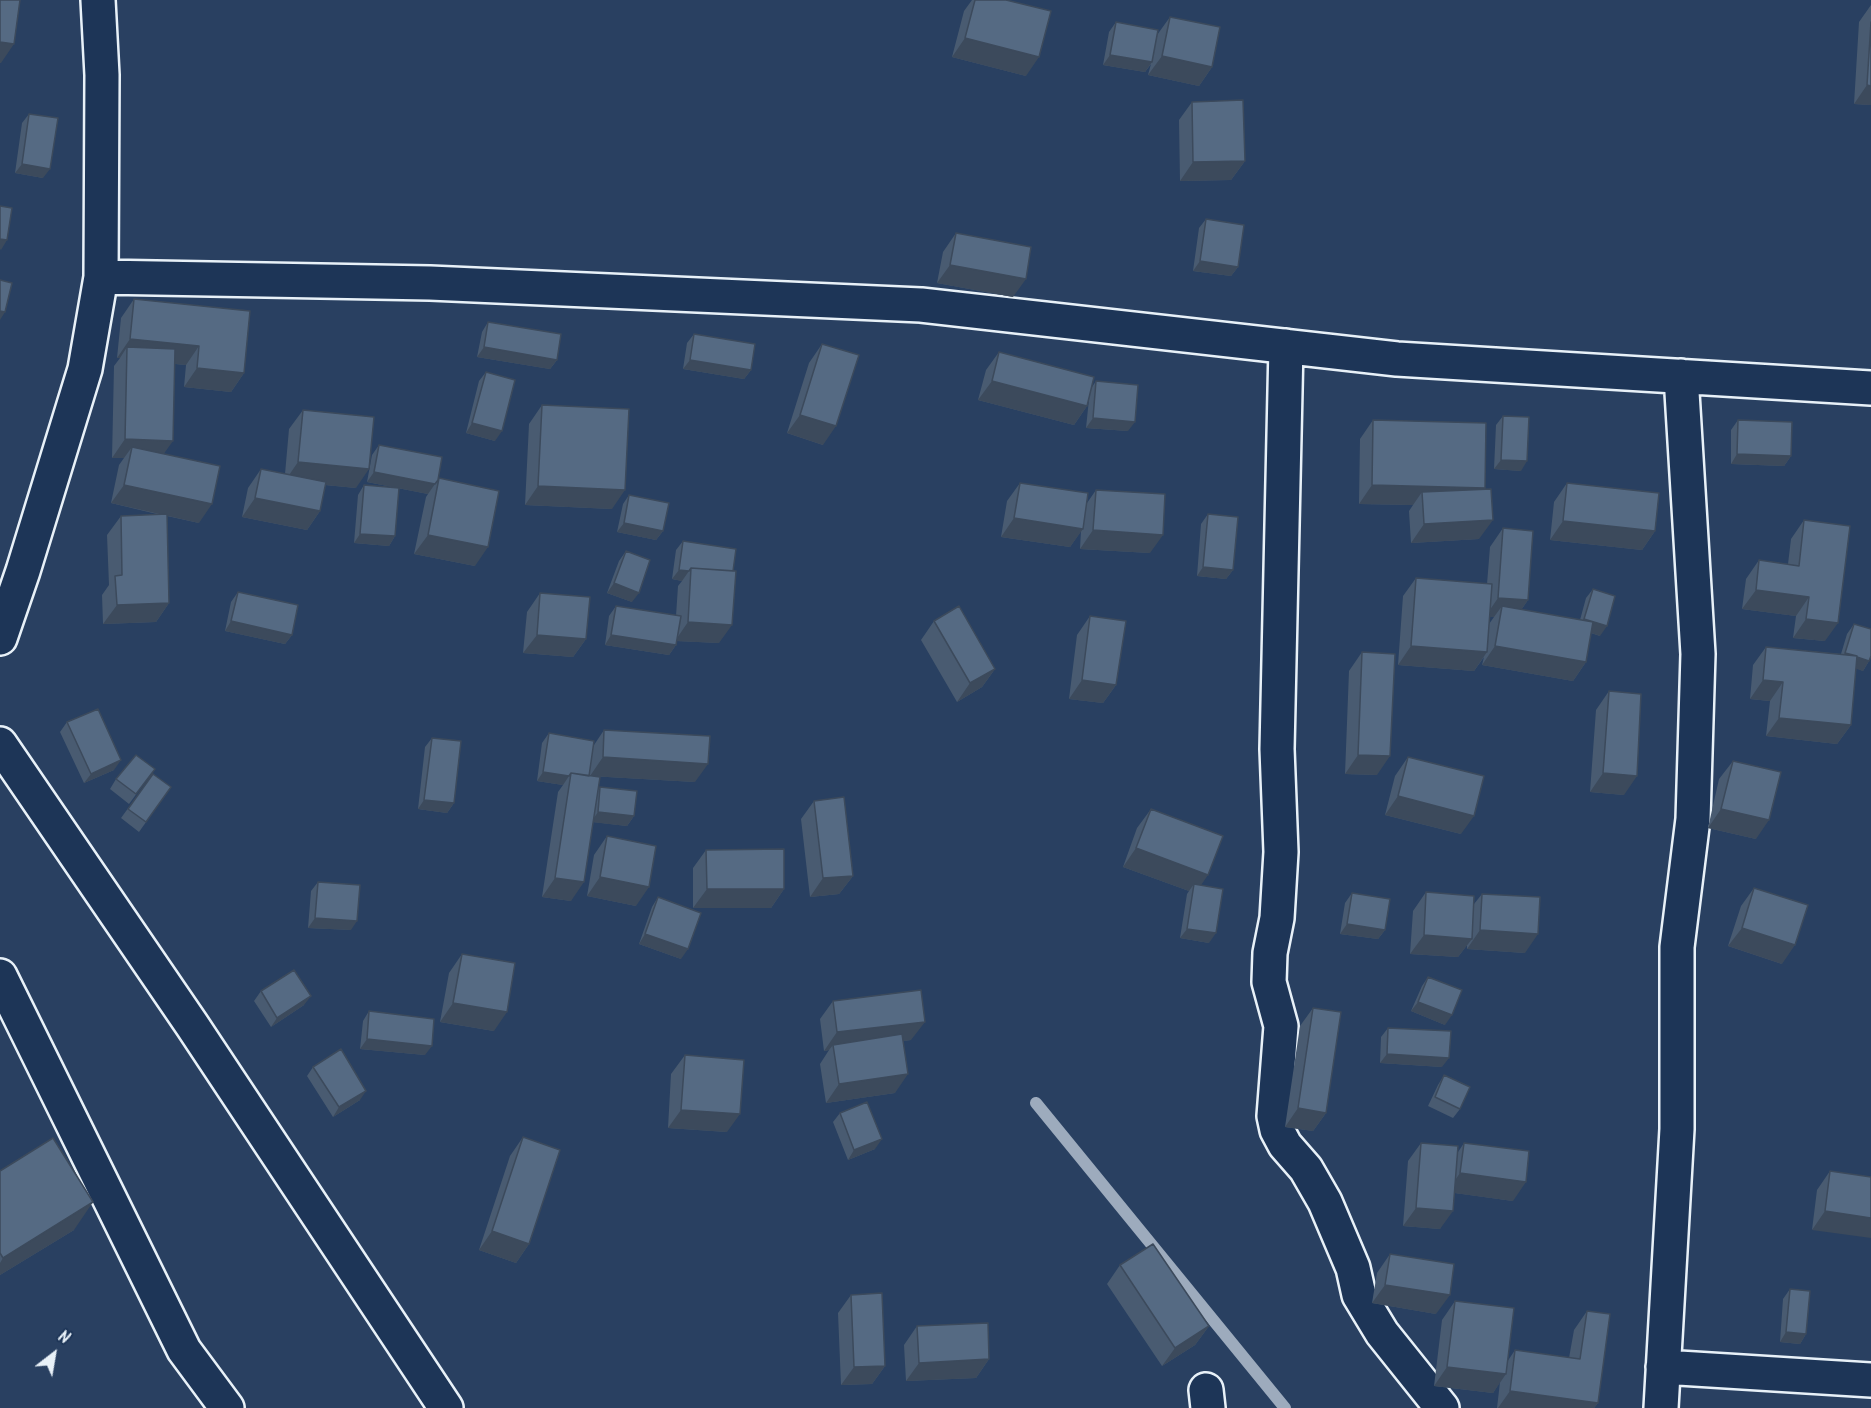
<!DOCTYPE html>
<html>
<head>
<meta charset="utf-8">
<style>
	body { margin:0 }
	#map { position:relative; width:1871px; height:1408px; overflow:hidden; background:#294061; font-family:Kalam,sans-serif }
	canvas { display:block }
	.north { position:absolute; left:24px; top:1324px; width:60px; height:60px; -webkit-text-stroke:4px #1d3557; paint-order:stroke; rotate:31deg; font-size:16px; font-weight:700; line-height:24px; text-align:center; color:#e8f1f8 }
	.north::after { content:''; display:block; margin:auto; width:21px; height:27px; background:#e8f1f8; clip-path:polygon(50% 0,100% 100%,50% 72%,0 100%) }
</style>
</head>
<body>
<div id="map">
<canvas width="1871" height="1408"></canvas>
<div class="north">N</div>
</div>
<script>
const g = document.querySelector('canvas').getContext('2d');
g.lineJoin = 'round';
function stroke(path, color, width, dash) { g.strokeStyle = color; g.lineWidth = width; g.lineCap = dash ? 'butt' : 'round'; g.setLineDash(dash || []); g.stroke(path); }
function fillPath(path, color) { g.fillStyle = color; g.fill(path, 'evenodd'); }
const stream = new Path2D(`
	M1036 1103 1285 1408`);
const minor = new Path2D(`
	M101 277 430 283 921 305 1397 359 1871 388
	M1286 346 1277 749 1281 852 1277 918 1270 953 1269 982 1281 1026 1274 1116 1277 1130 1285 1145 1306 1169 1325 1202 1353 1268 1359 1295 1382 1333 1442 1408
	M0 638 23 571 85 369 101 277 102 75 98 0
	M0 744 192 1025 446 1408
	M0 976 184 1350 227 1408
	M1663 1367 1871 1380
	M1206 1390 1208 1408
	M1661 1408 1677 1129V947L1693 819 1698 654 1681 376`);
const wall = new Path2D(`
	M972 0H1006L1026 76 952 57 964 11Z
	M1871 5V105L1854 104 1859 22Z
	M1170 17 1212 67 1199 86 1148 75 1151 64 1145 72 1103 65 1109 32 1116 22 1157 35Z
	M1192 102 1245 161 1231 180 1180 181 1179 120Z
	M29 114 43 178 15 173 22 123Z
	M1206 219 1238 267 1231 276 1193 271 1199 228Z
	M956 233 1013 297 937 283 943 252Z
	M134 299 244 373 231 392 184 387 186 365 175 364 164 454 199 523 167 516 169 603 156 622 103 624 102 595 109 585 107 535 121 516 161 515 111 503 119 465 124 458H112L114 366 120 358H117L121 318Z
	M488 322 557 360 550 369 477 357 482 332Z
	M694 334 751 370 744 379 683 369 687 343Z
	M822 344 823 445 787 433 809 363Z
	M999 352 1092 387 1096 381 1128 431 1086 428 1089 399 1087 406 1074 425 978 400 986 370Z
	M486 372 495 441 466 433 479 381Z
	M542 405 612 509 525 505 529 424Z
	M303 410 356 488 325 485 320 511 307 530 242 517 248 488 261 469 285 474 289 429Z
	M1503 416 1521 471 1494 469 1496 425Z
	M1373 420 1484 490 1479 539 1411 543 1409 511 1413 505 1359 504 1360 439Z
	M1738 420 1791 456 1784 466 1731 464V430Z
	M379 445 438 480 439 478 475 566 414 554 426 497 428 494 367 482 372 455Z
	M1020 483 1087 503 1096 490 1150 553 1080 549 1081 531 1070 547 1001 537 1007 501Z
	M1567 483 1655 531 1642 550 1550 540 1554 502Z
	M364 485 395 536 389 546 354 543 358 495Z
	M629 495 663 531 656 540 617 532 623 504Z
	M1208 514 1233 570 1226 579 1197 576 1201 524Z
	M1804 520 1825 641 1793 638 1796 616 1742 609 1746 579 1759 560 1788 564 1791 539Z
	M1503 528 1528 600 1521 610 1580 620 1586 598 1593 589 1600 636 1591 633 1586 662 1573 681 1482 665 1484 657 1474 671 1398 665 1403 596 1416 578 1487 584 1490 547ZM1490 617H1494L1489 624Z
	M683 541 733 571 719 643 677 641 676 645 669 655 605 645 609 616 616 606 676 616 678 586 682 581 672 579 676 550Z
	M626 551 632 602 607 593 619 561Z
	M238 592 292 635 285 644 225 631 231 602Z
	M540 593 586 639 573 657 523 653 527 612Z
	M1090 616 1116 685 1103 703 1069 699 1077 635Z
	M934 621 995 669 982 687 957 702 921 640Z
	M1854 624 1869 661 1863 671 1856 668 1851 725 1837 744 1766 736 1770 701 1750 699 1753 665 1766 647 1841 654 1847 634Z
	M1362 652 1377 775 1345 774 1349 671Z
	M1609 691 1624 795 1590 792 1596 710Z
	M67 722 114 770 84 783 60 732Z
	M604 730 695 782 590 776 598 789 600 787 634 816 627 826 593 822 571 901 542 897 558 792 563 785 537 781 542 743 549 733 594 745Z
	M432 738 454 803 447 813 418 809 425 747Z
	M1408 757 1461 834 1385 815 1395 776Z
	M1733 761 1756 839 1708 828 1719 779Z
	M155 769 129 804 110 789 116 779Z
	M153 774 171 787 139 832 121 818Z
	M814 801 853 876 839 894 810 897 801 819Z
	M1151 809 1201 885 1209 943 1180 938 1187 894 1189 891 1123 867 1137 828Z
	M607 836 636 906 587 896 594 855Z
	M706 850 784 889 771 908H693V868Z
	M318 882 351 930 308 928 311 891Z
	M1754 888 1782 964 1728 946 1741 906Z
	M1426 892 1474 904 1482 894 1525 953 1467 949V945L1458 957 1410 954 1413 911Z
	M1352 893 1385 930 1378 939 1340 934 1345 903Z
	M658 897 681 959 639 944 652 907Z
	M462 954 494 1031 440 1022 449 973Z
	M1428 977 1445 1025 1411 1011 1422 986Z
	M261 991 304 1005 271 1027 254 1001Z
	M833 1001 911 1040 903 1041 895 1093 826 1103 820 1064 829 1050 824 1051 820 1019Z
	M1313 1008 1326 1113 1313 1131 1285 1127 1300 1026Z
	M369 1011 425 1055 360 1049 363 1021Z
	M1388 1028 1442 1067 1380 1063 1381 1037Z
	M685 1055 727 1132 668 1128 671 1074Z
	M313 1067 360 1100 333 1117 307 1076Z
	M1444 1075 1460 1109 1453 1118 1428 1106 1438 1085Z
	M840 1113 875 1149 848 1160 833 1122Z
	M523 1137 529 1244 516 1263 479 1250 510 1156Z
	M1421 1143 1458 1152 1464 1143 1513 1201 1455 1193 1440 1229 1403 1226 1408 1161Z
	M0 1171 74 1230 0 1275Z
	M1830 1171 1871 1177 1812 1230 1817 1190Z
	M1390 1254 1436 1314 1372 1303 1377 1273Z
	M1120 1265 1209 1326 1195 1345 1162 1366 1107 1284Z
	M1790 1289 1806 1334 1800 1344 1780 1342 1783 1299Z
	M851 1295 885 1366 872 1384 841 1385 838 1313Z
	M1455 1301 1507 1362 1515 1350 1569 1358 1574 1330 1587 1311 1598 1403 1594 1408H1497L1500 1382 1493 1393 1434 1386 1442 1320Z
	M917 1326 989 1359 976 1378 906 1381 904 1345Z`);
const shadedWall = new Path2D(`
	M965 38 1039 57 1026 76 952 57Z
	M0 42 14 44 1 63H0Z
	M1110 55 1152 62 1145 72 1103 65Z
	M1162 56 1212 67 1199 86 1148 75Z
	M1867 85 1871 86V105L1854 104Z
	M1245 161 1231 180 1180 181 1193 162Z
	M22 164 50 169 43 178 15 173Z
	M0 239 7 240 1 250 0 249Z
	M1200 261 1238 267 1231 276 1193 271Z
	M950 265 1026 279 1013 297 937 283Z
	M0 311 5 312 0 320Z
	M130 339 199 346 186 365 127 359V347L120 358H117Z
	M484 347 557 360 550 369 477 357Z
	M690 360 751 370 744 379 683 369Z
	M197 368 244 373 231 392 184 387Z
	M992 381 1087 406 1074 425 978 400Z
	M800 415 836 426 823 445 787 433Z
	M1093 418 1135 422 1128 431 1086 428Z
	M472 423 502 431 495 441 466 433Z
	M125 439 173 441 160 459 132 447 124 458H112Z
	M1737 454 1791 456 1784 466 1731 464Z
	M1501 460 1527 461 1521 471 1494 469Z
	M298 462 369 469 356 488 285 481Z
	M374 472 435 484 428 494 367 482Z
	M124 485 212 504 199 523 111 503Z
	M1372 485 1485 488 1472 507 1422 492 1413 505 1359 504Z
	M538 486 625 490 612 509 525 505Z
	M255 498 320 511 307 530 242 517Z
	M1014 518 1083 529 1070 547 1001 537Z
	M1493 520 1479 539 1411 543 1424 524Z
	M1563 521 1655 531 1642 550 1550 540Z
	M624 523 663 531 656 540 617 532Z
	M1093 530 1163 535 1150 553 1080 549Z
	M360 534 395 536 389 546 354 543Z
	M428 535 488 547 475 566 414 554Z
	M1203 567 1233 570 1226 579 1197 576Z
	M679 570 689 571 682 581 672 579Z
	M614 583 639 593 632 602 607 593Z
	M1756 590 1809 597 1796 616 1742 609Z
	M1498 598 1528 600 1515 619 1502 606 1494 617H1485Z
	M169 603 156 622 103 624 117 605Z
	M1584 619 1607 626 1600 636 1577 628Z
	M1806 619 1838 623 1825 641 1793 638Z
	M231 621 292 635 285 644 225 631Z
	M688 622 732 625 719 643 675 641Z
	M537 635 586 639 573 657 523 653Z
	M611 635 676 645 669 655 605 645Z
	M1411 646 1487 652 1474 671 1398 665Z
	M1495 646 1586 662 1573 681 1482 665Z
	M1845 653 1869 661 1863 671 1838 663Z
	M995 669 982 687 957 702 970 683Z
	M1082 680 1116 685 1103 703 1069 699Z
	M1763 680 1783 682 1770 701 1750 699Z
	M1779 718 1851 725 1837 744 1766 736Z
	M1358 755 1390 756 1377 775 1345 774Z
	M603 757 708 764 695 782 590 776Z
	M121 760 114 770 84 783 91 774Z
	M543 772 569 776 563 785 537 781Z
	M1603 773 1637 776 1624 795 1590 792Z
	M1398 796 1474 816 1461 834 1385 815Z
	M424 800 454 803 447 813 418 809Z
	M1721 809 1769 820 1756 839 1708 828Z
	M598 812 634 816 627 826 591 822Z
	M1136 848 1208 875 1195 894 1194 884 1189 891 1123 867Z
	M853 876 839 894 810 897 823 878Z
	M600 877 649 887 636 906 587 896Z
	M555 878 584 882 571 901 542 897Z
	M707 889H784L771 908H693Z
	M315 918 357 921 351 930 308 928Z
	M1347 924 1385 930 1378 939 1340 934Z
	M1742 928 1795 945 1782 964 1728 946Z
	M1187 929 1216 933 1209 943 1180 938Z
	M1480 930 1538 934 1525 953 1467 949Z
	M645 934 688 949 681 959 639 944Z
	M1424 935 1472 939 1458 957 1410 954Z
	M311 996 304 1005 271 1027 277 1018Z
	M1418 1002 1452 1015 1445 1025 1411 1011Z
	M453 1003 507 1012 494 1031 440 1022Z
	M925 1022 911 1040 834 1050 833 1045 829 1050 824 1051 837 1032Z
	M367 1039 432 1046 425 1055 360 1049Z
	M1387 1054 1449 1058 1442 1067 1380 1063Z
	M908 1074 895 1093 826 1103 839 1084Z
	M366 1091 360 1100 333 1117 339 1107Z
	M1298 1108 1326 1113 1313 1131 1285 1127Z
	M681 1110 740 1114 727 1132 668 1128Z
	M882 1139 875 1149 848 1160 854 1150Z
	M1460 1173 1526 1182 1513 1201 1447 1192Z
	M93 1202 74 1230 0 1275V1263L3 1258Z
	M1416 1208 1453 1211 1440 1229 1403 1226Z
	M1825 1211 1871 1218V1238L1812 1230Z
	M492 1231 529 1244 516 1263 479 1250Z
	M1385 1285 1450 1295 1436 1314 1372 1303Z
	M1209 1326 1195 1345 1162 1366 1175 1348Z
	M1786 1332 1806 1334 1800 1344 1780 1342Z
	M989 1359 976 1378 906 1381 919 1363Z
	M885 1366 872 1384 841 1385 854 1367Z
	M1447 1367 1506 1374 1493 1393 1434 1386Z
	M1510 1391 1598 1403 1594 1408H1498Z`);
const building = new Path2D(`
	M0 0H20L14 44 0 42Z
	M975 0H1006L1051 11 1039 57 965 38Z
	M1170 17 1220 27 1212 67 1162 56Z
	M1116 22 1158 30 1152 62 1110 55Z
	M1871 22V86L1867 85Z
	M1243 100 1245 161 1193 162 1192 102Z
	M29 114 58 118 50 169 22 164Z
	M0 206 12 208 7 240 0 239Z
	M1206 219 1244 225 1238 267 1200 261Z
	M956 233 1031 247 1026 279 950 265Z
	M0 280 12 283 5 312 0 311Z
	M134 299 250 311 244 373 197 368 199 346 130 339Z
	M488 322 561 334 557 360 484 347Z
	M694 334 755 344 751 370 690 360Z
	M822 344 859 355 836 426 800 415Z
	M127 347 175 349 173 441 125 439Z
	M999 352 1094 377 1087 406 992 381Z
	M486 372 515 380 502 431 472 423Z
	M1096 381 1138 385 1135 422 1093 418Z
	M542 405 629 409 625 490 538 486Z
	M303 410 374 417 369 469 298 462Z
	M1503 416 1529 417 1527 461 1501 460Z
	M1373 420 1486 423 1485 488 1372 485Z
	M1738 420 1792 422 1791 456 1737 454Z
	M379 445 442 457 438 480 435 484 374 472Z
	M132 447 220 466 212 504 124 485Z
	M261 469 326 482 320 511 255 498Z
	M439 478 499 491 488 547 428 535Z
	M1020 483 1088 493 1083 529 1014 518Z
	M1567 483 1659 493 1655 531 1563 521Z
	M364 485 399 488 395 536 360 534Z
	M1491 489 1493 520 1424 524 1422 492Z
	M1096 490 1165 494 1163 535 1093 530Z
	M629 495 669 503 663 531 624 523Z
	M167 514 169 603 117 605 115 576 122 575 121 516Z
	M1208 514 1238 517 1233 570 1203 567Z
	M1804 520 1850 526 1838 623 1806 619 1809 597 1756 590 1759 560 1799 566Z
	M1503 528 1533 531 1528 600 1498 598Z
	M683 541 736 549 733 571 691 568 689 571 679 570Z
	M626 551 650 560 639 593 614 583Z
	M691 568 736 571 732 625 688 622Z
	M1416 578 1492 584 1487 652 1411 646Z
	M1593 589 1615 596 1607 626 1584 619Z
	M238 592 298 605 292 635 231 621Z
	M540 593 590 597 586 639 537 635Z
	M616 606 681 616 676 645 611 635Z
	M959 606 995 669 970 683 934 621Z
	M1502 606 1593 622 1586 662 1495 646Z
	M1090 616 1126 621 1116 685 1082 680Z
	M1854 624 1871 629V656L1869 661 1857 657V656L1845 653Z
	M1766 647 1857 656 1851 725 1779 718 1783 682 1763 680Z
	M1362 652 1395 654 1390 756 1358 755Z
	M1609 691 1641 694 1637 776 1603 773Z
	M98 709 121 760 91 774 67 722Z
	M604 730 710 736 708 764 603 757Z
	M549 733 594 741 589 776 571 773 569 776 543 772Z
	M432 738 461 741 454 803 424 800Z
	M136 755 155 769 136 794 116 779Z
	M1408 757 1484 776 1474 816 1398 796Z
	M1733 761 1781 772 1769 820 1721 809Z
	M571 773 600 777 584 882 555 878Z
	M153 774 171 787 146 822 128 809Z
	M600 787 637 791 634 816 598 812Z
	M844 797 853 876 823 878 814 801Z
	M1151 809 1223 836 1208 875 1136 848Z
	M607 836 656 846 649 887 600 877Z
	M784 849V889H707L706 850Z
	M318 882 360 885 357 921 315 918Z
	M1194 884 1223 889 1216 933 1187 929Z
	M1754 888 1808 905 1795 945 1742 928Z
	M1426 892 1474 896 1472 939 1424 935Z
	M1352 893 1390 899 1385 930 1347 924Z
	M1482 894 1540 897 1538 934 1480 930Z
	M658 897 701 913 688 949 645 934Z
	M462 954 515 963 507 1012 453 1003Z
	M294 970 311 996 277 1018 261 991Z
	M1428 977 1462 990 1452 1015 1418 1002Z
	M921 990 925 1022 837 1032 833 1001Z
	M1313 1008 1341 1012 1326 1113 1298 1108Z
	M369 1011 434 1019 432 1046 367 1039Z
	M1388 1028 1451 1031 1449 1058 1387 1054Z
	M902 1034 908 1074 839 1084 833 1045Z
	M341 1049 366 1091 339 1107 313 1067Z
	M685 1055 744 1060 740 1114 681 1110Z
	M1444 1075 1470 1087 1460 1109 1435 1097Z
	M867 1102 882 1139 854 1150 840 1113Z
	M523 1137 560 1150 529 1244 492 1231Z
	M53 1138 93 1202 3 1258 0 1253V1171Z
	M1421 1143 1458 1146 1453 1211 1416 1208Z
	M1464 1143 1529 1151 1526 1182 1460 1173Z
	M1830 1171 1871 1177V1218L1825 1211Z
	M1153 1244 1209 1326 1175 1348 1120 1265Z
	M1390 1254 1454 1264 1450 1295 1385 1285Z
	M1790 1289 1810 1291 1806 1334 1786 1332Z
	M882 1293 885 1366 854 1367 851 1295Z
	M1455 1301 1514 1308 1506 1374 1447 1367Z
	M1587 1311 1610 1314 1598 1403 1510 1391 1515 1350 1580 1359Z
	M988 1323 989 1359 919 1363 917 1326Z`);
stroke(stream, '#9dabbd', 12);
stroke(minor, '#e8f1f8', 38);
stroke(minor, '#1d3557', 33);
fillPath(wall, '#495b71');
fillPath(shadedWall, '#3c4a5c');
fillPath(building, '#556a83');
stroke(building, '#3c4a5c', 1.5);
</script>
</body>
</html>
